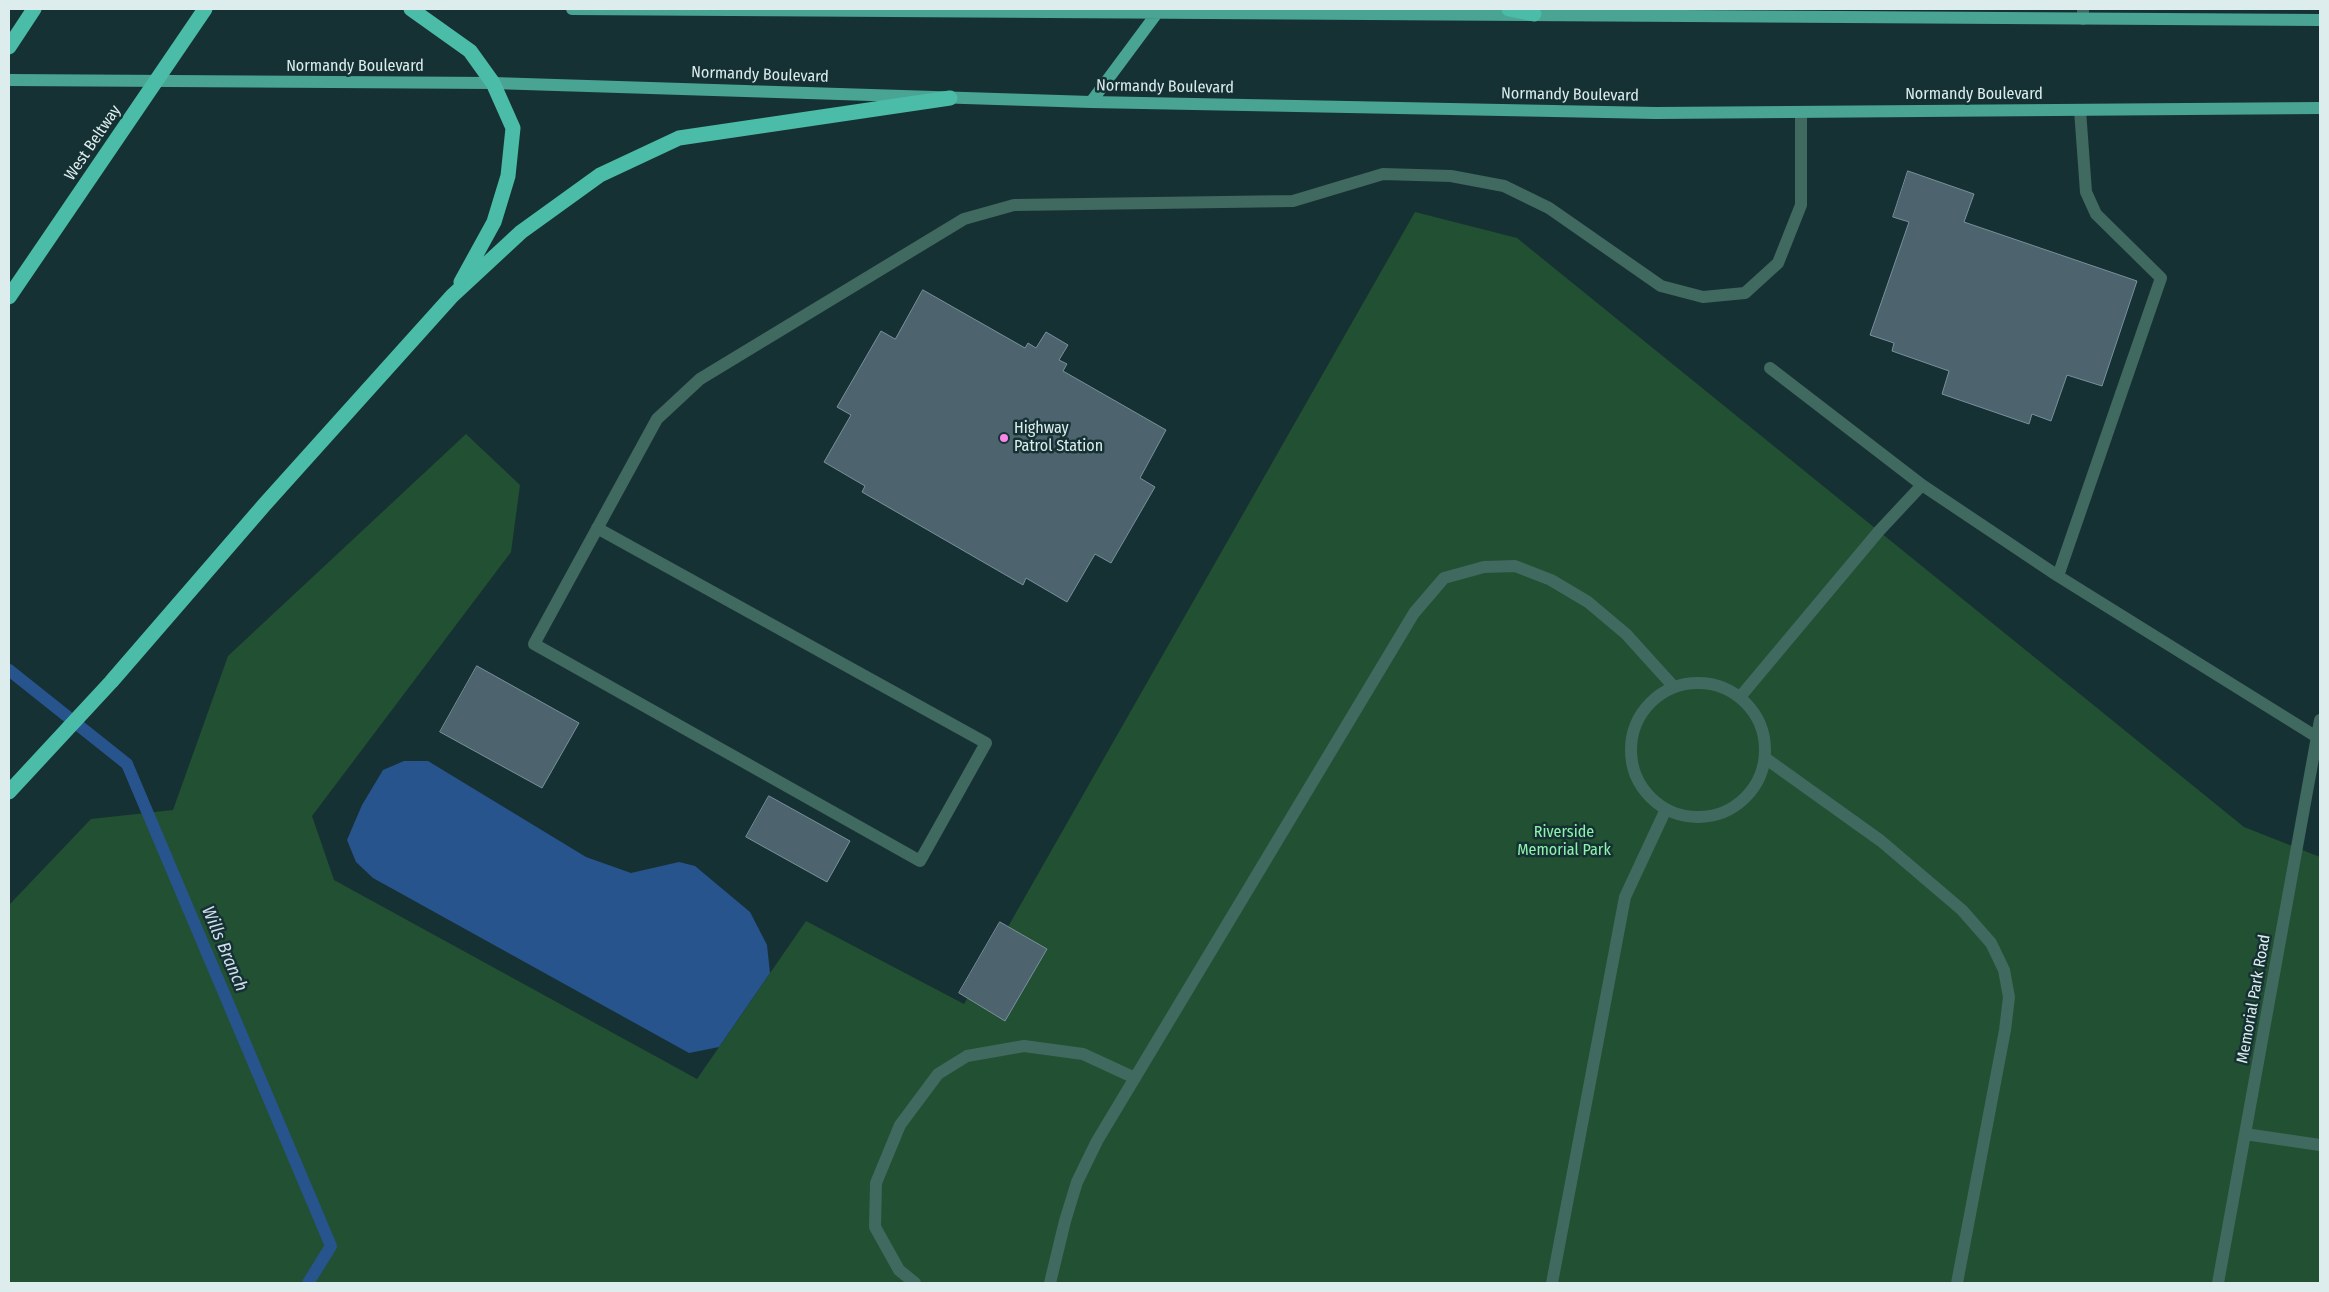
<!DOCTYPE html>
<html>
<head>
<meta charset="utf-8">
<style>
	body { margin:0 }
	#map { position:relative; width:2329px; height:1292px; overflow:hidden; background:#163133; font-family:"Fira Sans Condensed",sans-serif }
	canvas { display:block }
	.frame { position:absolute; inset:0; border:10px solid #ddedee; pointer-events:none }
</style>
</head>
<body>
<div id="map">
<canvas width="2329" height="1292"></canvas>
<div class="frame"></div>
</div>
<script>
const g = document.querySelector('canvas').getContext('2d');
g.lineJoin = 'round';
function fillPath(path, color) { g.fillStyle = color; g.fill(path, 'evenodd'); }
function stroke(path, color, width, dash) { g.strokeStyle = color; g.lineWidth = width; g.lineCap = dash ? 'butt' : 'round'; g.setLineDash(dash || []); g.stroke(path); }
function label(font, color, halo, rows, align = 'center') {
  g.font = font + ' "Fira Sans Condensed",sans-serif'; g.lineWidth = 5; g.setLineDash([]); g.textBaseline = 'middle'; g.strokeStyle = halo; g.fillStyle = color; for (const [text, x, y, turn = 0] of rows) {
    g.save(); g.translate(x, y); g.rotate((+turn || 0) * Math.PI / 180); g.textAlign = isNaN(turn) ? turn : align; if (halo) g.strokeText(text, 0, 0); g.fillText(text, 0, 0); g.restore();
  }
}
const green = new Path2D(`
	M1415 212 1517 238 2244 827 2320 857V1283H9V905L91 819 173 810 228 656 466 434 520 485 511 552 312 816 334 880 697 1079 806 921 964 1004Z`);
const water = new Path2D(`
	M404 761H428L586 857 631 873 679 862 695 866 750 912 767 945 770 973 719 1047 689 1053 373 878 356 862 347 840 362 805 383 770Z`);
const stream = new Path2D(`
	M9 670 127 764 331 1246 308 1283`);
const building = new Path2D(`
	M1908 171 1974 194 1964 222 2137 281 2102 386 2067 375 2051 421 2032 414 2029 424 1942 394 1949 371 1892 351 1894 343 1870 335 1909 222 1893 217Z
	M923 290 1025 348 1028 343 1036 348 1046 332 1068 345 1059 360 1067 364 1063 371 1166 430 1140 478 1155 487 1111 563 1095 554 1067 602 1026 578 1023 585 862 492 865 486 824 462 851 415 837 407 881 331 895 339Z
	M477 666 579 723 542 788 440 732Z
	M769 796 850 841 827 882 746 837Z
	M1000 922 1047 949 1005 1021 959 993Z`);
const minor = new Path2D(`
	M2083 19V9
	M1770 368 1922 485 2058 576 2320 739
	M597 528 986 743 920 861 534 644 657 419 700 379 964 219 1014 205 1293 201 1383 174 1451 176 1504 186 1549 208 1661 286 1703 297 1745 293 1778 263 1801 205V113
	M2058 576 2161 278 2096 214 2086 192 2080 110
	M1631 750a67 67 0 1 1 134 0a67 67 0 1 1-134 0Z
	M1740 697 1879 531 1922 485
	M1765 758 1881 841 1962 910 1991 943 2004 970 2009 997 2005 1030 1957 1283
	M2245 1134 2320 1145
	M915 1283 899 1270 875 1227 876 1183 900 1125 938 1074 967 1056 1024 1046 1083 1054 1135 1078
	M1050 1283 1065 1221 1077 1182 1097 1141 1414 613 1444 578 1484 567 1515 566 1551 580 1588 602 1626 634 1674 687
	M1552 1283 1625 897 1666 809
	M2218 1283 2320 720`);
const major = new Path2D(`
	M572 9 2320 20
	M9 80 493 83 1091 102 1656 113 2320 108
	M1091 102 1160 9`);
const highway = new Path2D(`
	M411 9 470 51 493 83 513 128 508 176 494 222 461 282
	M1509 9 1534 14
	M9 47 34 9
	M9 792 111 682 265 504 452 296 521 232 600 175 679 138 950 98`);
const highwayBridge = new Path2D(`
	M9 297 205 9`);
const markers = [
	[1004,438,5,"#fa87e7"]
];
const streetNames = [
	["Normandy Boulevard",355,67],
	["Normandy Boulevard",760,75,2],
	["Normandy Boulevard",1165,87,1],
	["Normandy Boulevard",1570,95,1],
	["Normandy Boulevard",1974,95],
	["West Beltway",93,143,-56],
	["Memorial Park Road",2254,999,-80]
];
const poiNames = [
	["Highway",1014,429],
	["Patrol Station",1014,447]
];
const parkNames = [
	["Riverside",1564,833],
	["Memorial Park",1564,851]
];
const waterNames = [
	["Wills Branch",224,949,67]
];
fillPath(green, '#225032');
fillPath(water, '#27548d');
stroke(stream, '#27548d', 12);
fillPath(building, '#4d646f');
stroke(building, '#78909d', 1);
stroke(minor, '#406960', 12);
stroke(major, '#49a493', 12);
stroke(highway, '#4bbca7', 15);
stroke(highwayBridge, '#4bbca7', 15);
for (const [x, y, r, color] of markers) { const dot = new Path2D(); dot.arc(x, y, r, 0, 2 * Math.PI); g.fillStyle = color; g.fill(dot); stroke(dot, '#163133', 2); }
label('16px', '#ddedee', '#163133', streetNames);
label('16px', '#ddedee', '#163133', poiNames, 'left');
label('16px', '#8df3ad', '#163133', parkNames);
label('italic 18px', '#d0ddee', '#163133', waterNames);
</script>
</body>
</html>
